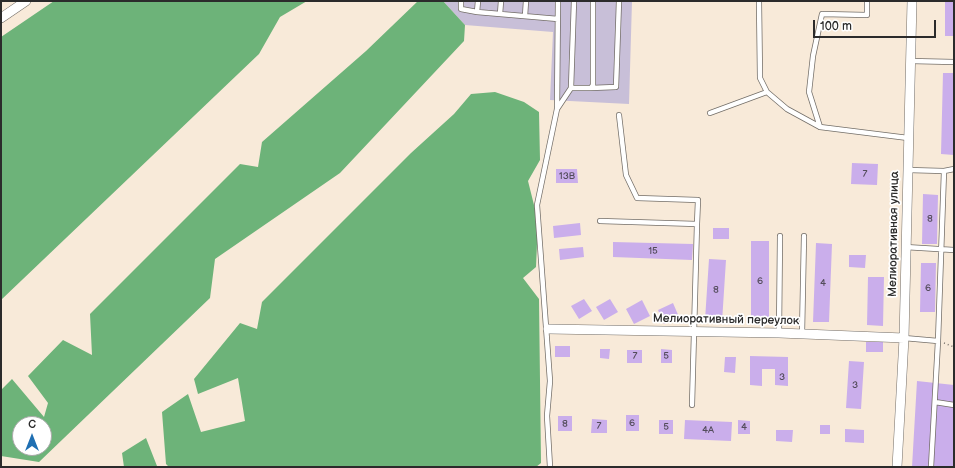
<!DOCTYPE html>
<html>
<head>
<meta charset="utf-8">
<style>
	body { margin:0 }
	#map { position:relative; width:955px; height:468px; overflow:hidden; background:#f8ead9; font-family:"Balsamiq Sans",sans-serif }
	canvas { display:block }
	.frame { position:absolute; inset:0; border:2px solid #2b2b2b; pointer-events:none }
	.north { position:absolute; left:12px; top:416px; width:40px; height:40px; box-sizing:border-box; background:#fff; border:1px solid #aaa; border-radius:50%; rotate:0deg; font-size:11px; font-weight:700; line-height:16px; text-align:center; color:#2b2b2b }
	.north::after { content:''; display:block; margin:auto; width:14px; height:18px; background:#1f6fb2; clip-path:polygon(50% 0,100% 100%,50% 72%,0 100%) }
	.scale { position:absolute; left:813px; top:20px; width:123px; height:18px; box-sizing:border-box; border:2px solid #2b2b2b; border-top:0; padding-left:5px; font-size:12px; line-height:14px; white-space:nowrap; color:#2b2b2b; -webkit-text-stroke:3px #fff; paint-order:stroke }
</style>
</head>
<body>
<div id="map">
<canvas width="955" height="468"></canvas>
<div class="frame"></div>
<div class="north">С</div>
<div class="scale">100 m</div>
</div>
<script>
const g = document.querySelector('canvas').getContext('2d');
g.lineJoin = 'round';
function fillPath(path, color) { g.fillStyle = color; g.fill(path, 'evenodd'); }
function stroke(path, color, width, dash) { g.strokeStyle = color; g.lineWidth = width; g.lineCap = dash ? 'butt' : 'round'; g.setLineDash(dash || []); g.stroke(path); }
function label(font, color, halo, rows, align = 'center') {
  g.font = font + ' "Balsamiq Sans",sans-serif'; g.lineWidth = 3.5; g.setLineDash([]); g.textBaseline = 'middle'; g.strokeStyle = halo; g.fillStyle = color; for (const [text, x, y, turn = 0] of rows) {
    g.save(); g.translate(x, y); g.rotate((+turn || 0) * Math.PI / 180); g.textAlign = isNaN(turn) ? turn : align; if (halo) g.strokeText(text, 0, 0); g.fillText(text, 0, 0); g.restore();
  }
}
const industrial = new Path2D(`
	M443 1H632L629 104 550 100 553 32 465 25Z`);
const forest = new Path2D(`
	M54 1H307L280 17 259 54 1 300V37Z
	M418 1H443L465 25 464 41 340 173 215 259 210 298 39 462 1 456V390L12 379 44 417 48 403 28 376 63 340 92 355 90 314 240 164 258 167 262 142 366 51ZM20 424H44V448H20Z
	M495 92 524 102 539 112 540 160 528 181 538 221 536 267 523 278 539 299 541 463 536 467H169L166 464 162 412 188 394 201 432 245 421 238 378 198 394 194 379 240 323 257 329 262 302 411 153 454 114 471 94Z
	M146 438 157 466 124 467 122 453Z`);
const building = new Path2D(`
	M945 1H954V36H945Z
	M943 73H954V155L941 154Z
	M852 163 878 164 877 185 851 184Z
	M556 169H577L578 183H556Z
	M923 194 938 195 937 244H922Z
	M580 223 581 235 554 238 553 226Z
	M713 228H729V239H713Z
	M751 241H769V321H751Z
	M613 242 693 244 692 260 613 257Z
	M816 243 832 244 829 322H813Z
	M583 247 584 257 560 260 559 249Z
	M849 255H866L865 268 849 267Z
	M709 259 726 260 722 322 705 320Z
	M921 263H936L935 312H920Z
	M868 277H884L883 326 867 325Z
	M584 299 592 311 579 319 571 306Z
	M610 299 618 312 604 320 596 307Z
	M642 300 650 316 634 324 626 309Z
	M673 303 679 317 664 324 658 310Z
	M866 342H883V352H866Z
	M555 346H570V357H555Z
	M600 349H610L609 359 600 358Z
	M661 349 672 350V363H661Z
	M627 350H642V363H627Z
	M750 356 788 357V386L775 385V369H762V386L750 385Z
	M725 357H736L735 373 724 372Z
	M849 361 864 362 861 409 846 408Z
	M917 381 954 385V467H912Z
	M626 415H639V431H626Z
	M558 416H572V431H558Z
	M592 419 607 420V433H591Z
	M659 420H673V434H659Z
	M685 420 732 422 731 441 684 439Z
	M738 420 750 421V434H738Z
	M820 425H830V434H820Z
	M845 429 864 430V443L845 442Z
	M776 430H793L792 442 776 441Z`);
const path = new Path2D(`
	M944 343 954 347`);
const lane = new Path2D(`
	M461 1V9L477 12
	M478 1 477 12 500 14
	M501 1 500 14 558 19
	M759 1 760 78 767 92
	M525 16 526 1
	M910 61 954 62
	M571 88H591L593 85V1
	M591 88 616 87 619 1
	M557 109 571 88 574 1
	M710 113 767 92 787 109 820 127 908 138
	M619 115 626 175 637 198 698 200 697 224
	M820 127 809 92 813 56 822 14 867 15V1
	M908 170 944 171 954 169
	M600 221 697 224 692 405
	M905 247 954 250
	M779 333 780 236
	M802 334 804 236
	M904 338 938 341 931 467
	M938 341 944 171
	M935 402 954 405
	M550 467 547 416 550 381 537 205 557 109 558 1`);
const street = new Path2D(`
	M1 18 26 1
	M548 329 779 333 904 338
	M897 467 904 338 912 1`);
const numberNames = [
	["7",865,174],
	["13В",567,176],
	["8",930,219],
	["15",653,251],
	["6",760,281],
	["4",823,283],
	["6",928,288],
	["8",716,290],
	["7",635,356],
	["5",666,356],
	["3",782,377],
	["3",855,385],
	["6",632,423],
	["8",565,424],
	["7",599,426],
	["5",666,427],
	["4",744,427],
	["4А",708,430]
];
const streetNames = [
	["Мелиоративная улица",894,234,-89],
	["Мелиоративный переулок",726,320,1]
];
fillPath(industrial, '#c8bfd8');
fillPath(forest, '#6db379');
fillPath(building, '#caaeeb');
stroke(lane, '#736e68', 6);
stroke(street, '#736e68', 10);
stroke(path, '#736e68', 1.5, [1, 3]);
stroke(lane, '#fff', 4.5);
stroke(street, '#fff', 9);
label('10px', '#534c5b', null, numberNames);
label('12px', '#2b2b2b', '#fff', streetNames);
</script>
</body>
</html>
